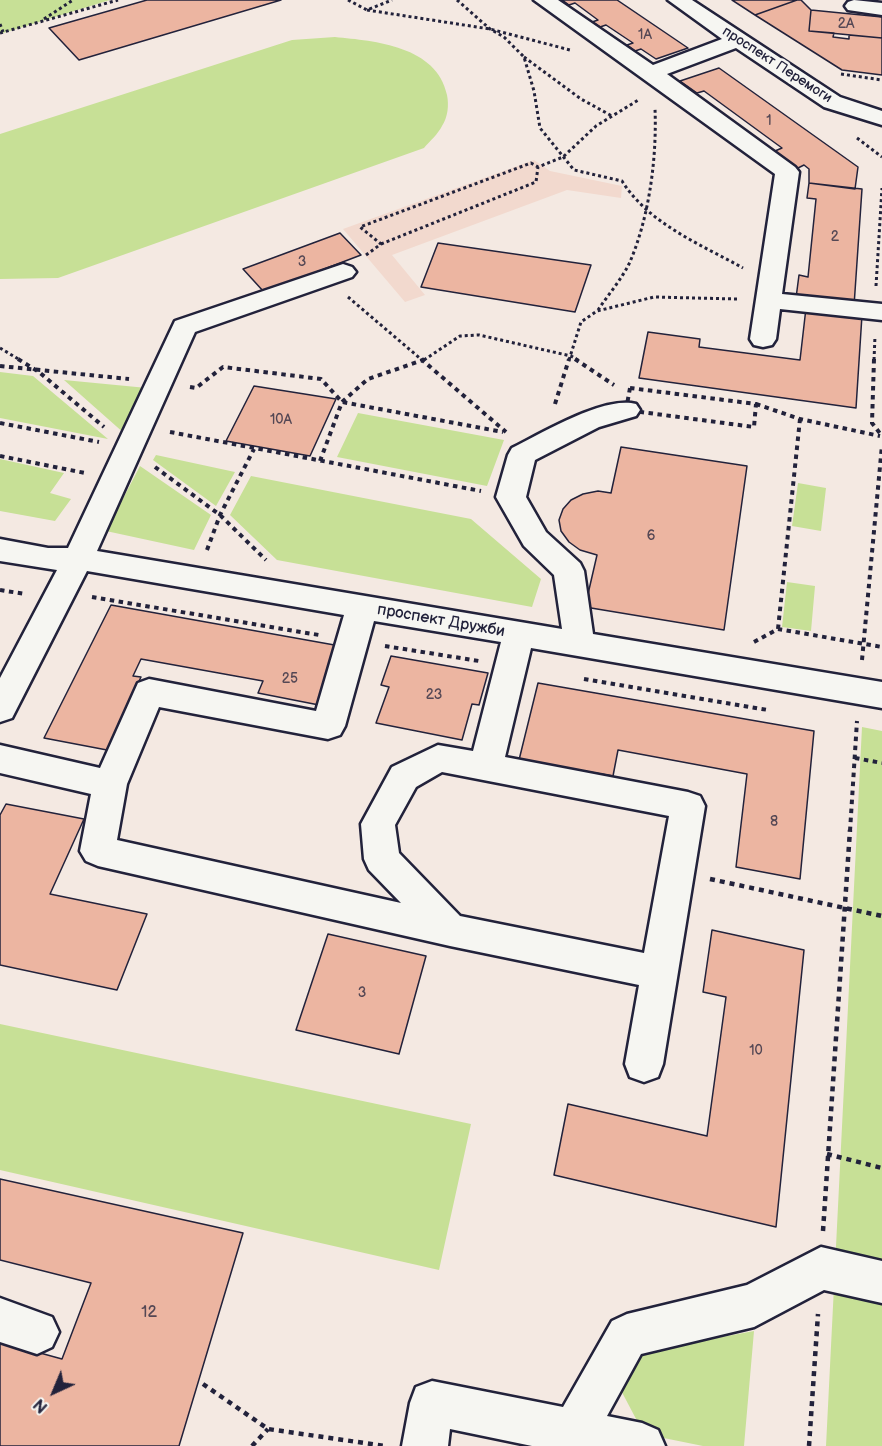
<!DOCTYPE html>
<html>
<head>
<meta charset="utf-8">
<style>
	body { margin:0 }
	#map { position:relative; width:882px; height:1446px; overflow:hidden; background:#f4e9e2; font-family:"Balsamiq Sans",sans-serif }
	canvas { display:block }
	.north { position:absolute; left:24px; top:1362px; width:60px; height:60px; -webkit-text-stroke:4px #f6f6f2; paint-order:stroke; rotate:224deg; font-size:16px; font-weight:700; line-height:24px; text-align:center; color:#22223b }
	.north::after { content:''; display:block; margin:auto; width:21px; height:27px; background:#22223b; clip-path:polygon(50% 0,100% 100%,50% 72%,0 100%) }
</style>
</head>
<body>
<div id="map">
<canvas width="882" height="1446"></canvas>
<div class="north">N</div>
</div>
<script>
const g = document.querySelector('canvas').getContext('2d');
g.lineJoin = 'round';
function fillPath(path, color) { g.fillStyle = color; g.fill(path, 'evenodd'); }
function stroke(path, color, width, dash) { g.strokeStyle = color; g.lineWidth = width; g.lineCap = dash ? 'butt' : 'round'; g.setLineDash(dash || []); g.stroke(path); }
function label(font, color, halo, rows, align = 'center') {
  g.font = font + ' "Balsamiq Sans",sans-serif'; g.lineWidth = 5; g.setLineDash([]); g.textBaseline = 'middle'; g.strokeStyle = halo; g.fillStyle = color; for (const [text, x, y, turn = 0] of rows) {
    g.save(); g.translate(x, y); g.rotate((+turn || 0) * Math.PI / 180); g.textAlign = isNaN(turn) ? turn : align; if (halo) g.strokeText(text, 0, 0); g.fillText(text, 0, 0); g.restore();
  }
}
const built = new Path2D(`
	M534 160 550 171 622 186 621 198 567 190 392 255 425 295 405 302 343 229Z`);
const green = new Path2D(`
	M0 0H110L0 34Z
	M335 37C375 41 437 46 447 95 449 105 448 117 442 126 438 134 430 141 424 148L58 278 0 279V134L292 40Z
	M0 372 33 376 108 439 0 418Z
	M64 380 147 388 125 434Z
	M358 413 504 440 487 486 337 457Z
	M156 455 235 472 216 506 153 460Z
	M0 459 64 473 50 493 71 499 55 521 0 511Z
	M140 466 211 515 194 550 106 531Z
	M251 476 471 519 541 579 532 607 277 560 230 515Z
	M798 483 826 488 821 531 792 526Z
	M787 582 815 586 811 631 782 627Z
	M862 727 882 731V1446H826Z
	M0 1024 471 1124 439 1270 0 1170Z
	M754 1331 744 1446H703L644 1434 616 1381 637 1353Z`);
const building = new Path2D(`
	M147 0H281L79 60 49 28Z
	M562 0H617L688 48 656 59 641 49 635 51 627 45 633 43 606 25 600 27 592 22 598 20 575 3 569 5Z
	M732 0H797L755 15Z
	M797 0H801L811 10 809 31 882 38V75L842 70 755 15Z
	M811 10 882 17V38L849 35V39L833 37 834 33 809 31Z
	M719 68 858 167 855 189 809 183V169L804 165 798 168 775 151 782 148 704 91 697 93 680 81Z
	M809 183 862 189 854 306 796 298 799 275 808 277 816 199 807 198Z
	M340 233 361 255 264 292 243 269Z
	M438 243 591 265 575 312 421 287Z
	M806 308 862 315 856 408 639 378 648 332 700 339 699 347 800 360Z
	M254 386 336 399 310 456 226 441Z
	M621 447 747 466 724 630 585 607 597 555 580 550 569 542 561 531 559 520 563 509 571 500 583 494 598 491 611 493Z
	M111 605 340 646 319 705 258 693 263 681 141 659 133 676 141 677 107 750 44 738Z
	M391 656 488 673 479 705 472 704 462 740 376 723 389 687 381 685Z
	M538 683 814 731 800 879 736 867 747 774 618 750 613 776 519 760Z
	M6 804 84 819 50 894 147 914 117 990 0 965V815Z
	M712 930 804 950 776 1227 554 1175 568 1104 707 1136 726 997 703 992Z
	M328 934 426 956 399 1054 296 1030Z
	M0 1179 243 1233 179 1446H0V1342L62 1359 91 1283 0 1260Z`);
const pathFar2 = new Path2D(`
	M348 0 367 10 392 0
	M457 0 490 29 504 37 524 57 534 91 540 128 574 170 622 181C649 224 700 244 743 268
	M367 10 490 29 570 50
	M44 19 73 0
	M0 24 3 32
	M0 33 118 0
	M524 57 581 99 612 116
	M841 74 882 80
	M857 138 882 157
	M381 244 536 182 538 167 563 157 596 126 640 99
	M366 255 381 244 360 227 531 163 538 167
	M876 286 882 188
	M348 297 422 360
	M598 310C608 295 621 280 629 264 649 219 657 158 655 109
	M0 348 20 360
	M424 360 460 336 479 335 571 356 578 360
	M569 360 581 322 597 311 654 297 737 299
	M874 360 875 336`);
const pathFar1 = new Path2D(`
	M18 359 39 372 104 427
	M421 359 506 432
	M575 359 614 385
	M874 359 872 423 882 436
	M0 366 129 379
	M190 387 196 388 223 367 321 379 342 402 503 432
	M630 388 756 404 754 427 626 410Z
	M555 404 569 359
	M756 404 800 419 880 436
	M0 423 99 442
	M170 432 481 491
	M0 456 85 473
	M320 461 342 402 368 379 426 359
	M155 467 220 515 266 560
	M207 550 220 515 254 449
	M0 590 25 594
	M92 597 319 635
	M778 629 800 419
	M754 642 778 629 882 647
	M385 646 479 661
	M862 660 882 445
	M584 679 768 710
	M855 758 882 763
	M850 831 857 721`);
const path = new Path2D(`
	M710 879 882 916
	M827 1154 882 1168
	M823 1231 850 830
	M203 1384 268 1429 385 1446
	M252 1446 268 1429
	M809 1446 818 1314`);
const minor = new Path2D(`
	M534 0H558L653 65 722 39 668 0H692L840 97 882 111V125L824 107 736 48 667 74 795 167 799 172 782 294 882 304V320L780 309 776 339 772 345 763 347 754 345 750 339 775 174Z
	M854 0 882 3V15L848 10 845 6 848 2Z
	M343 264 352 267 356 272 352 277 195 332 97 551 562 629 554 575 524 546 496 497 508 455 512 448C540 434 605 395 636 404L640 410 636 416 599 427 535 460 526 497 546 532 580 563 584 571 593 634 882 682V708L531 648 505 757 688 792 700 796 705 806 663 1064 658 1077 644 1082 630 1077 625 1064 639 985 450 946 98 866 86 861 80 851 91 794 0 773V745L100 768 138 683 149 679 316 711 344 615 87 571 12 718 0 722V678L57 570 0 561V539L48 548H68L175 321ZM374 621 501 642 473 751 438 745 392 767 361 824 364 859 369 870 401 903 117 840 127 784 159 707 328 739 340 735 345 726ZM442 772 669 816 644 953 460 916 399 853 395 825 416 787Z
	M821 1247 882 1261V1303L824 1290 754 1327 641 1354 607 1416 642 1423 658 1430 665 1446H532L450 1429 448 1446H402L410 1403 416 1387 432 1381 563 1407 612 1321 627 1314 747 1285Z
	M0 1298 52 1317 59 1332 52 1347 37 1354 0 1342Z`);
const numberNames = [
	["2А",846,24],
	["1А",645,35],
	["1",769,121],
	["2",835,237],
	["3",302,262],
	["10А",281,420],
	["6",651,536],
	["25",290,679],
	["23",434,695],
	["8",774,822],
	["3",362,993],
	["10",756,1051]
];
const farStreetnames = [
	["проспект Перемоги",777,65,33]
];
const streetNames = [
	["проспект Дружби",441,621,10]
];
const nearNumbernames = [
	["12",149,1313]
];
fillPath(built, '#f2d9ce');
fillPath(green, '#c7e096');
fillPath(building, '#ecb5a1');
stroke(building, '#22223b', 1.5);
stroke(minor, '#22223b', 5);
stroke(pathFar2, '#22223b', 3, [3, 3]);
stroke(pathFar1, '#22223b', 4, [4.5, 4.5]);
stroke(path, '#22223b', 4.5, [5, 5]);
fillPath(minor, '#f6f6f2');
label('14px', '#544754', null, numberNames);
label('14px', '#22223b', '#f6f6f2', farStreetnames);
label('16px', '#22223b', '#f6f6f2', streetNames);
label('16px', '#544754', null, nearNumbernames);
</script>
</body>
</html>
